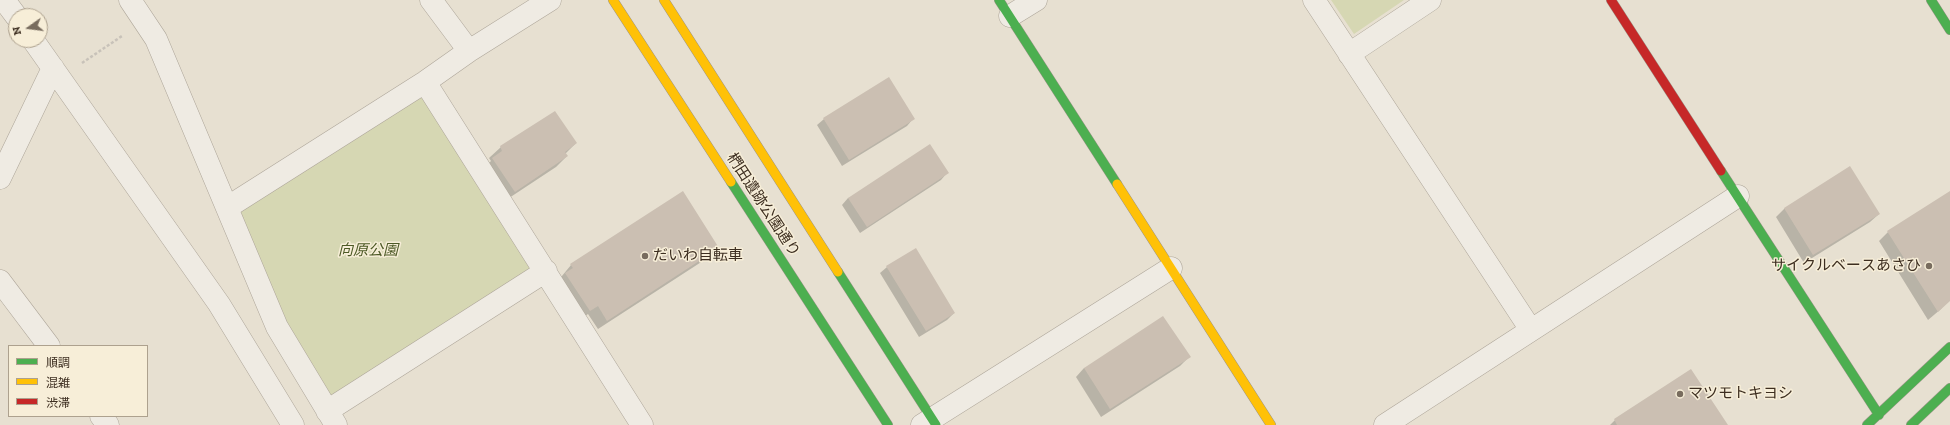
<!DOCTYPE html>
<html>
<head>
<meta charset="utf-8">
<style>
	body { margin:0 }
	#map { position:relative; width:1950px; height:425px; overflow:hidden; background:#e7e0d1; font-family:"Zilla Slab","Noto Sans JP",serif }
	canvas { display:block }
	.legend { position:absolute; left:8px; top:345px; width:140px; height:72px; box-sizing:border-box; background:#f7eed8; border:1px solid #ada18e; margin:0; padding:5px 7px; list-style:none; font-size:12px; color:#3d2e20 }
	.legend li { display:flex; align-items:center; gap:8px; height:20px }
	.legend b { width:20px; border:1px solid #ada18e }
	.north { position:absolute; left:8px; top:8px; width:40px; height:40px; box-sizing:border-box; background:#f7eed8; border:1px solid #ada18e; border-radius:50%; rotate:256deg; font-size:11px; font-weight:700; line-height:16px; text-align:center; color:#3d2e20 }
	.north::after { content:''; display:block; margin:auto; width:14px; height:18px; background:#786c5e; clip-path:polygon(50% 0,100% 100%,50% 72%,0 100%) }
</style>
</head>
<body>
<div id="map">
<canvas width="1950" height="425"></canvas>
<ul class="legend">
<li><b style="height:5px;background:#4caf50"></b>順調</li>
<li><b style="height:5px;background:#ffc107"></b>混雑</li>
<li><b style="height:5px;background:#c62828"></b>渋滞</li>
</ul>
<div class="north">N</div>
</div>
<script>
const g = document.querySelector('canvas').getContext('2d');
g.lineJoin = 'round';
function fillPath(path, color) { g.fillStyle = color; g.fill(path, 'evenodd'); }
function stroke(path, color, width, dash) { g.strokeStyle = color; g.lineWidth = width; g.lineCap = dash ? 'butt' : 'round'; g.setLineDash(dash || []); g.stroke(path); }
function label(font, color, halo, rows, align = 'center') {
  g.font = font + ' "Zilla Slab","Noto Sans JP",serif'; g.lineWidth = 3; g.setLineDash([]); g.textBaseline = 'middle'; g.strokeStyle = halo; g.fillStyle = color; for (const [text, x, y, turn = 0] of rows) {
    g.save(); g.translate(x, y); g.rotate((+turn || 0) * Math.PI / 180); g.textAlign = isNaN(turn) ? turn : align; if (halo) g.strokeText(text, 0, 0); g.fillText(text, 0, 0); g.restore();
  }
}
const green = new Path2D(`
	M1331 0H1404L1354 34Z
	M425 82 546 271 327 411 228 207Z`);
const shadow = new Path2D(`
	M824 119H913L907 126 842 166 817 125Z
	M576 143 565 154 567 156 556 167 503 202 482 170 491 161 489 158 501 147Z
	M947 173 941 180 860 233 842 205 848 198Z
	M1950 192V297L1941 309 1928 320 1879 241 1888 232Z
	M1785 208 1879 214 1870 222 1804 263 1776 217Z
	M718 248 709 257 598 329 588 314 581 319 557 282 571 265Z
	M887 267 954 313 947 320 919 337 880 273Z
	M1189 357 1180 366 1101 417 1076 377 1084 368Z
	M1615 420 1727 425H1610Z`);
const building = new Path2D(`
	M889 77 915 119 849 160 823 118Z
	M555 111 577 143 565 152 568 156 515 192 492 158 502 151 500 146Z
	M930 144 949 173 867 227 848 198Z
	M1850 166 1880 214 1813 255 1784 208Z
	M683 191 719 248 607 321 598 306 590 311 565 273 573 268 570 264Z
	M1950 191V301L1938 312 1887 231Z
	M916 248 955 313 926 331 886 266Z
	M1163 316 1191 357 1110 409 1084 368Z
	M1691 369 1728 425H1617L1614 419Z`);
const path = new Path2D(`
	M82 63 122 36`);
const street = new Path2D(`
	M4 0 16 16
	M130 0 156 39 277 327 336 425
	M431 0 469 51
	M1314 0 1531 330
	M1010 16 1036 0
	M33 40 219 304 293 425
	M1349 54 1430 0
	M425 82 642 425
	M0 178 53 68
	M228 207 425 82 469 51 550 0
	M0 281 49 346
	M327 411 546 271
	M101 416 108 425
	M922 425 1171 268
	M1385 425 1738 196`);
const fast = new Path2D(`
	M999 0 1117 184
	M1931 0 1950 30
	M1721 171 1879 415
	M731 182 888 425
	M838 272 936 425
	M1867 425 1950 347
	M1911 425 1950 388`);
const slow = new Path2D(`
	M613 0 731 182
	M664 0 838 272
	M1117 184 1271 425`);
const jam = new Path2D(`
	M1611 0 1721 171`);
const markers = [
	[645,256,4,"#786c5e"],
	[1929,266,4,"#786c5e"],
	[1680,394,4,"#786c5e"]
];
const streetNames = [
	["椚田遺跡公園通り",763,205,57]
];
const parkNames = [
	["向原公園",368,251]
];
const poiNames = [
	["だいわ自転車",653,256],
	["サイクルベースあさひ",1921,266,"right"],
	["マツモトキヨシ",1688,394]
];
fillPath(green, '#d6d7b3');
fillPath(shadow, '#0003');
fillPath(building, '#cbbfb2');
stroke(street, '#ada599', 23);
stroke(fast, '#9c958a', 10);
stroke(slow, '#9c958a', 10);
stroke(jam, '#9c958a', 10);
stroke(path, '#c8c2b9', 2.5, [3, 2]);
stroke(street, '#efebe3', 22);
stroke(fast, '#4caf50', 9);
stroke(slow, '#ffc107', 9);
stroke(jam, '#c62828', 9);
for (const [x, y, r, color] of markers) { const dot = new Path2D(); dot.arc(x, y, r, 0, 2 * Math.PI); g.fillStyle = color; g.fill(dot); stroke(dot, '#f7eed8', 1.5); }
label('15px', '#3d2e20', '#f7eed8', streetNames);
label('italic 15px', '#4d5a26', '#f7eed8', parkNames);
label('15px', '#3d2e20', '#f7eed8', poiNames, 'left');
</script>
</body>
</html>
